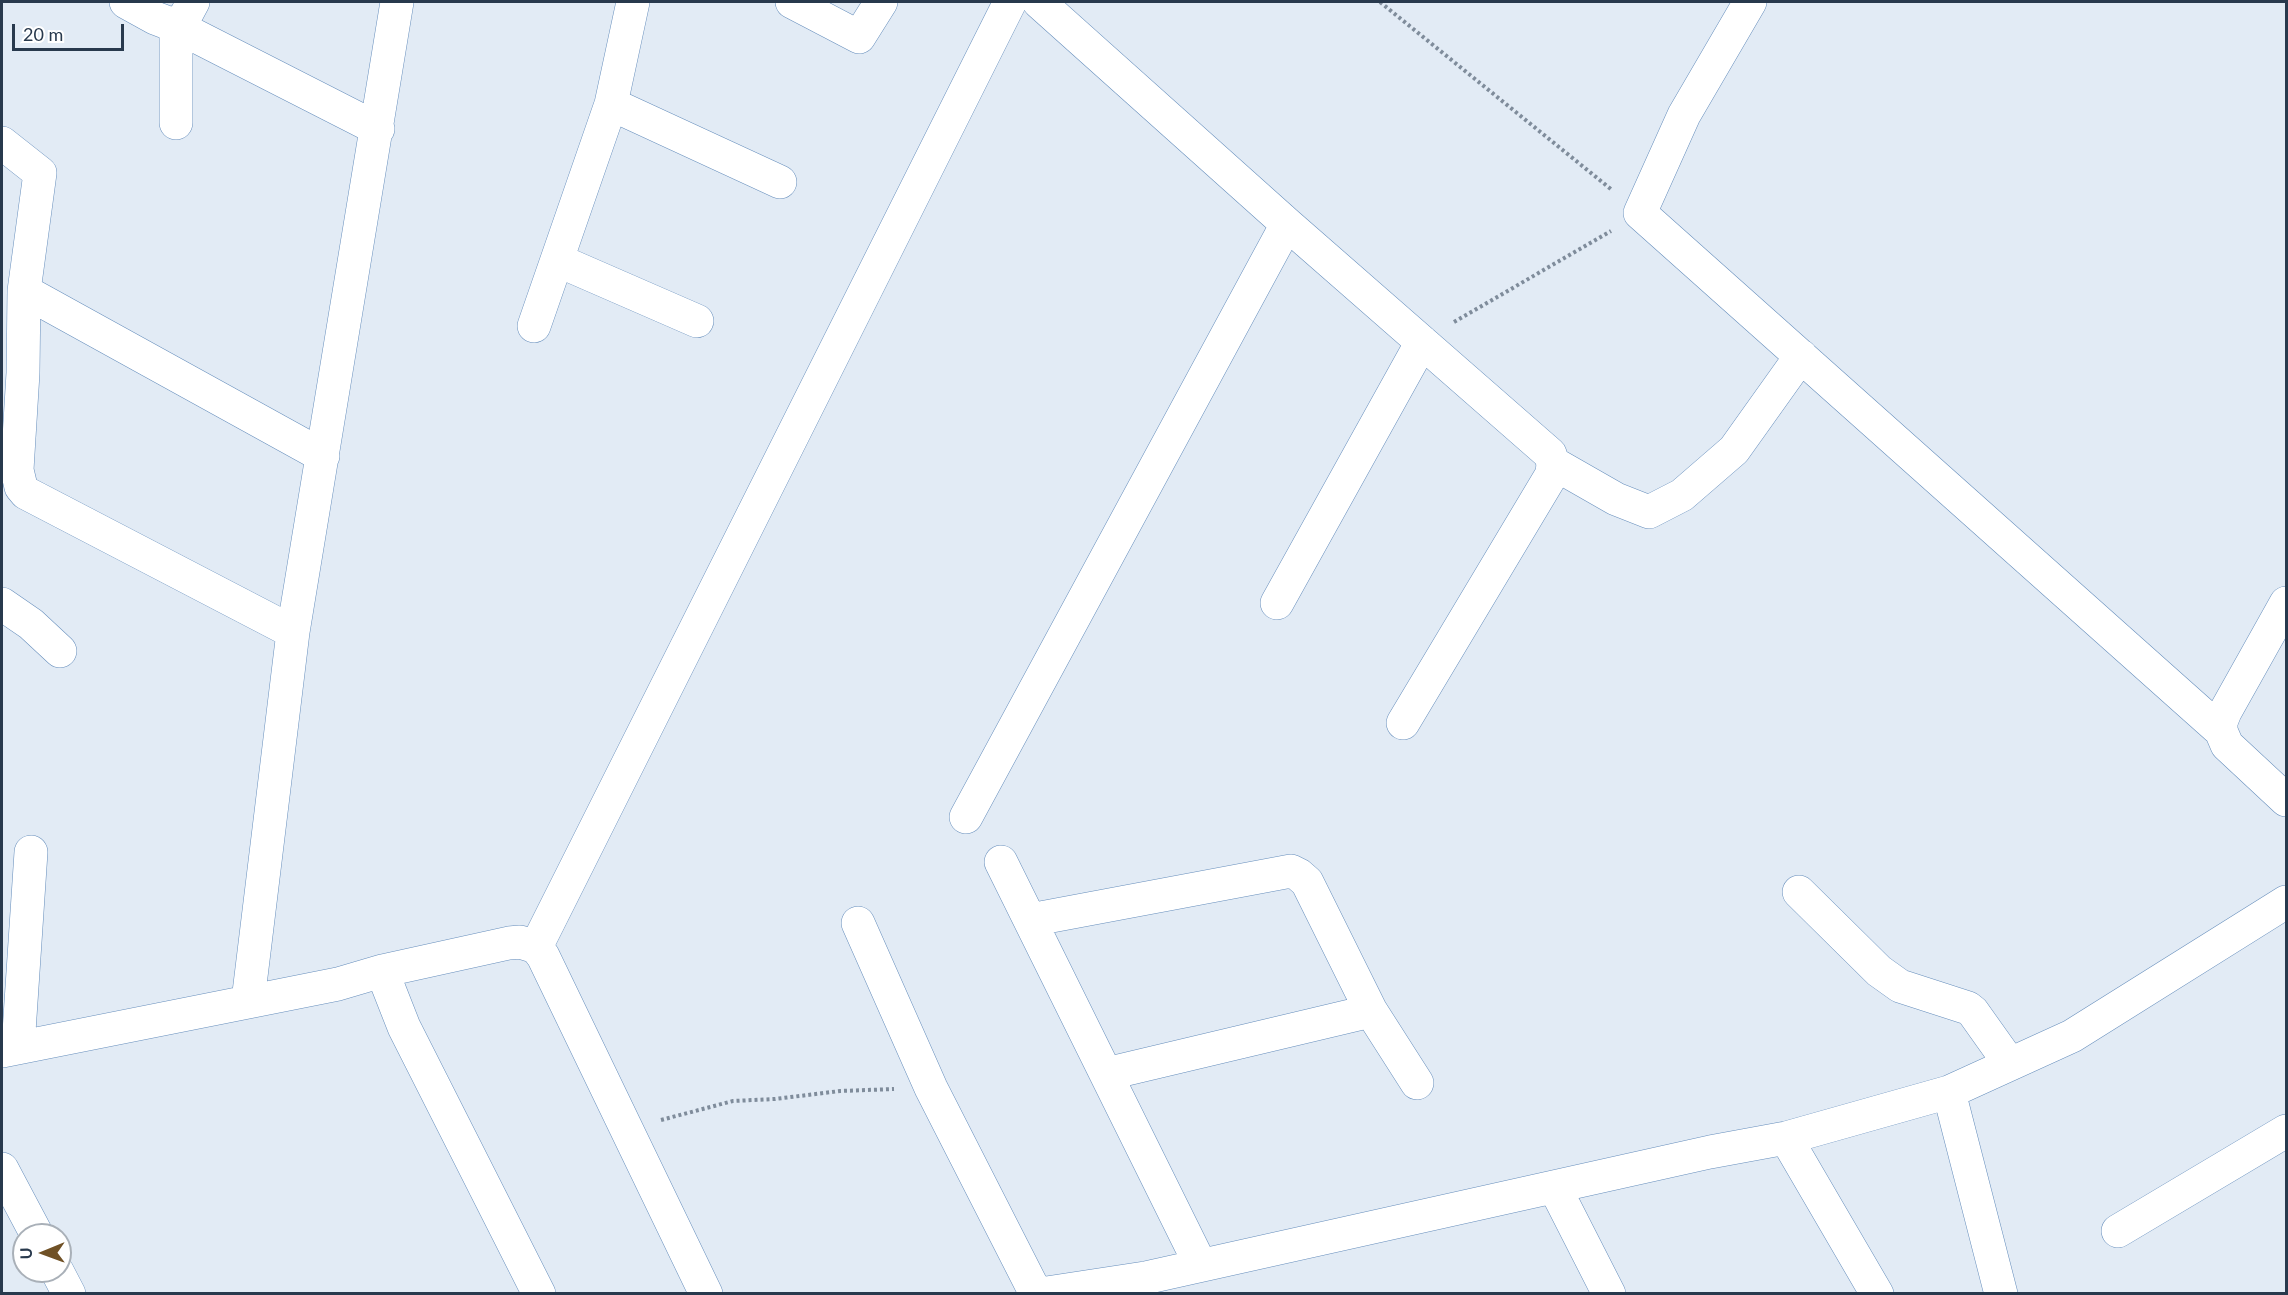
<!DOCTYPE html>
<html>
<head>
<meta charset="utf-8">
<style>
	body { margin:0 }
	#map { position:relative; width:2288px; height:1295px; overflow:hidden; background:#e2ebf5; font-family:Lato,sans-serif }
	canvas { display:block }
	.frame { position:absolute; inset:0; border:3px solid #28394d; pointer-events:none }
	.north { position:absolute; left:12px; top:1223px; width:60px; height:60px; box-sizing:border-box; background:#fff; border:2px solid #a9b0b8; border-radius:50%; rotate:269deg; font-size:16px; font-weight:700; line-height:24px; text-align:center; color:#28394d }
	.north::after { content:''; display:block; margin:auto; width:21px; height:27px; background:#705126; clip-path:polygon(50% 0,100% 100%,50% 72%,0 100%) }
	.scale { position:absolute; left:12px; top:24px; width:112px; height:27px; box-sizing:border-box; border:3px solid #28394d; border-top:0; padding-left:8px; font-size:18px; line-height:21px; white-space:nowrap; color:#28394d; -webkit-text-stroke:4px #fff; paint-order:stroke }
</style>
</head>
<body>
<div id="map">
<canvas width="2288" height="1295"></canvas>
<div class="frame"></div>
<div class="north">U</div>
<div class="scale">20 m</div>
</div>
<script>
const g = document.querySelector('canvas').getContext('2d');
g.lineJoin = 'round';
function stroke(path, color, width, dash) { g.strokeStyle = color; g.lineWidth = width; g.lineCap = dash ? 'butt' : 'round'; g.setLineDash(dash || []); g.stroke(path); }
const path = new Path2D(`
	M1380 2 1612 190
	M1454 322 1611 231
	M661 1120 733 1101 775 1099 840 1091 894 1089`);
const street = new Path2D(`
	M126 2 155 18 176 26 186 15 193 2
	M792 2 859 37 881 2
	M1039 2 1287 224 1550 454 1553 463 1552 474 1403 723
	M1750 2 1684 115 1640 213 2221 731
	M611 104 780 182
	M176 123V26L378 129
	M2 143 40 173 24 291 23 373 17 470 21 487 26 493 293 632
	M557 260 697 321
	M24 291 323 456
	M534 326 611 104 633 2
	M1553 463 1616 499 1649 512 1682 495 1734 450 1801 356
	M1277 603 1422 342
	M2286 603 2225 712 2221 722V731L2227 745 2286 800
	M2 604 31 624 60 651
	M966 817 1287 224
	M1001 862 1200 1264
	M1799 892 1879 971 1900 986 1968 1008 1973 1012 2010 1064
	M1030 920 1291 871 1299 875 1307 882 1371 1011 1417 1083
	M858 923 931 1088 1036 1294
	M536 947 1010 2
	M382 971 404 1027 539 1294
	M248 1001 293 632 397 2
	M18 1047 31 852
	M2 1051 338 984 382 971 509 943 520 942 536 947 543 956 706 1294
	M1106 1074 1371 1011
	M1949 1092 2001 1294
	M1786 1138 1877 1294
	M2 1169 37 1235
	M1555 1188 1609 1294
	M2118 1231 2286 1131
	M57 1271 69 1294
	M1040 1294 1145 1278 1710 1152 1786 1138 1949 1092 2072 1036 2286 902`);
stroke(street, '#668ebc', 34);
stroke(path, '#7f8c9b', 4, [3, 3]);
stroke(street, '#fff', 33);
</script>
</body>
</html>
